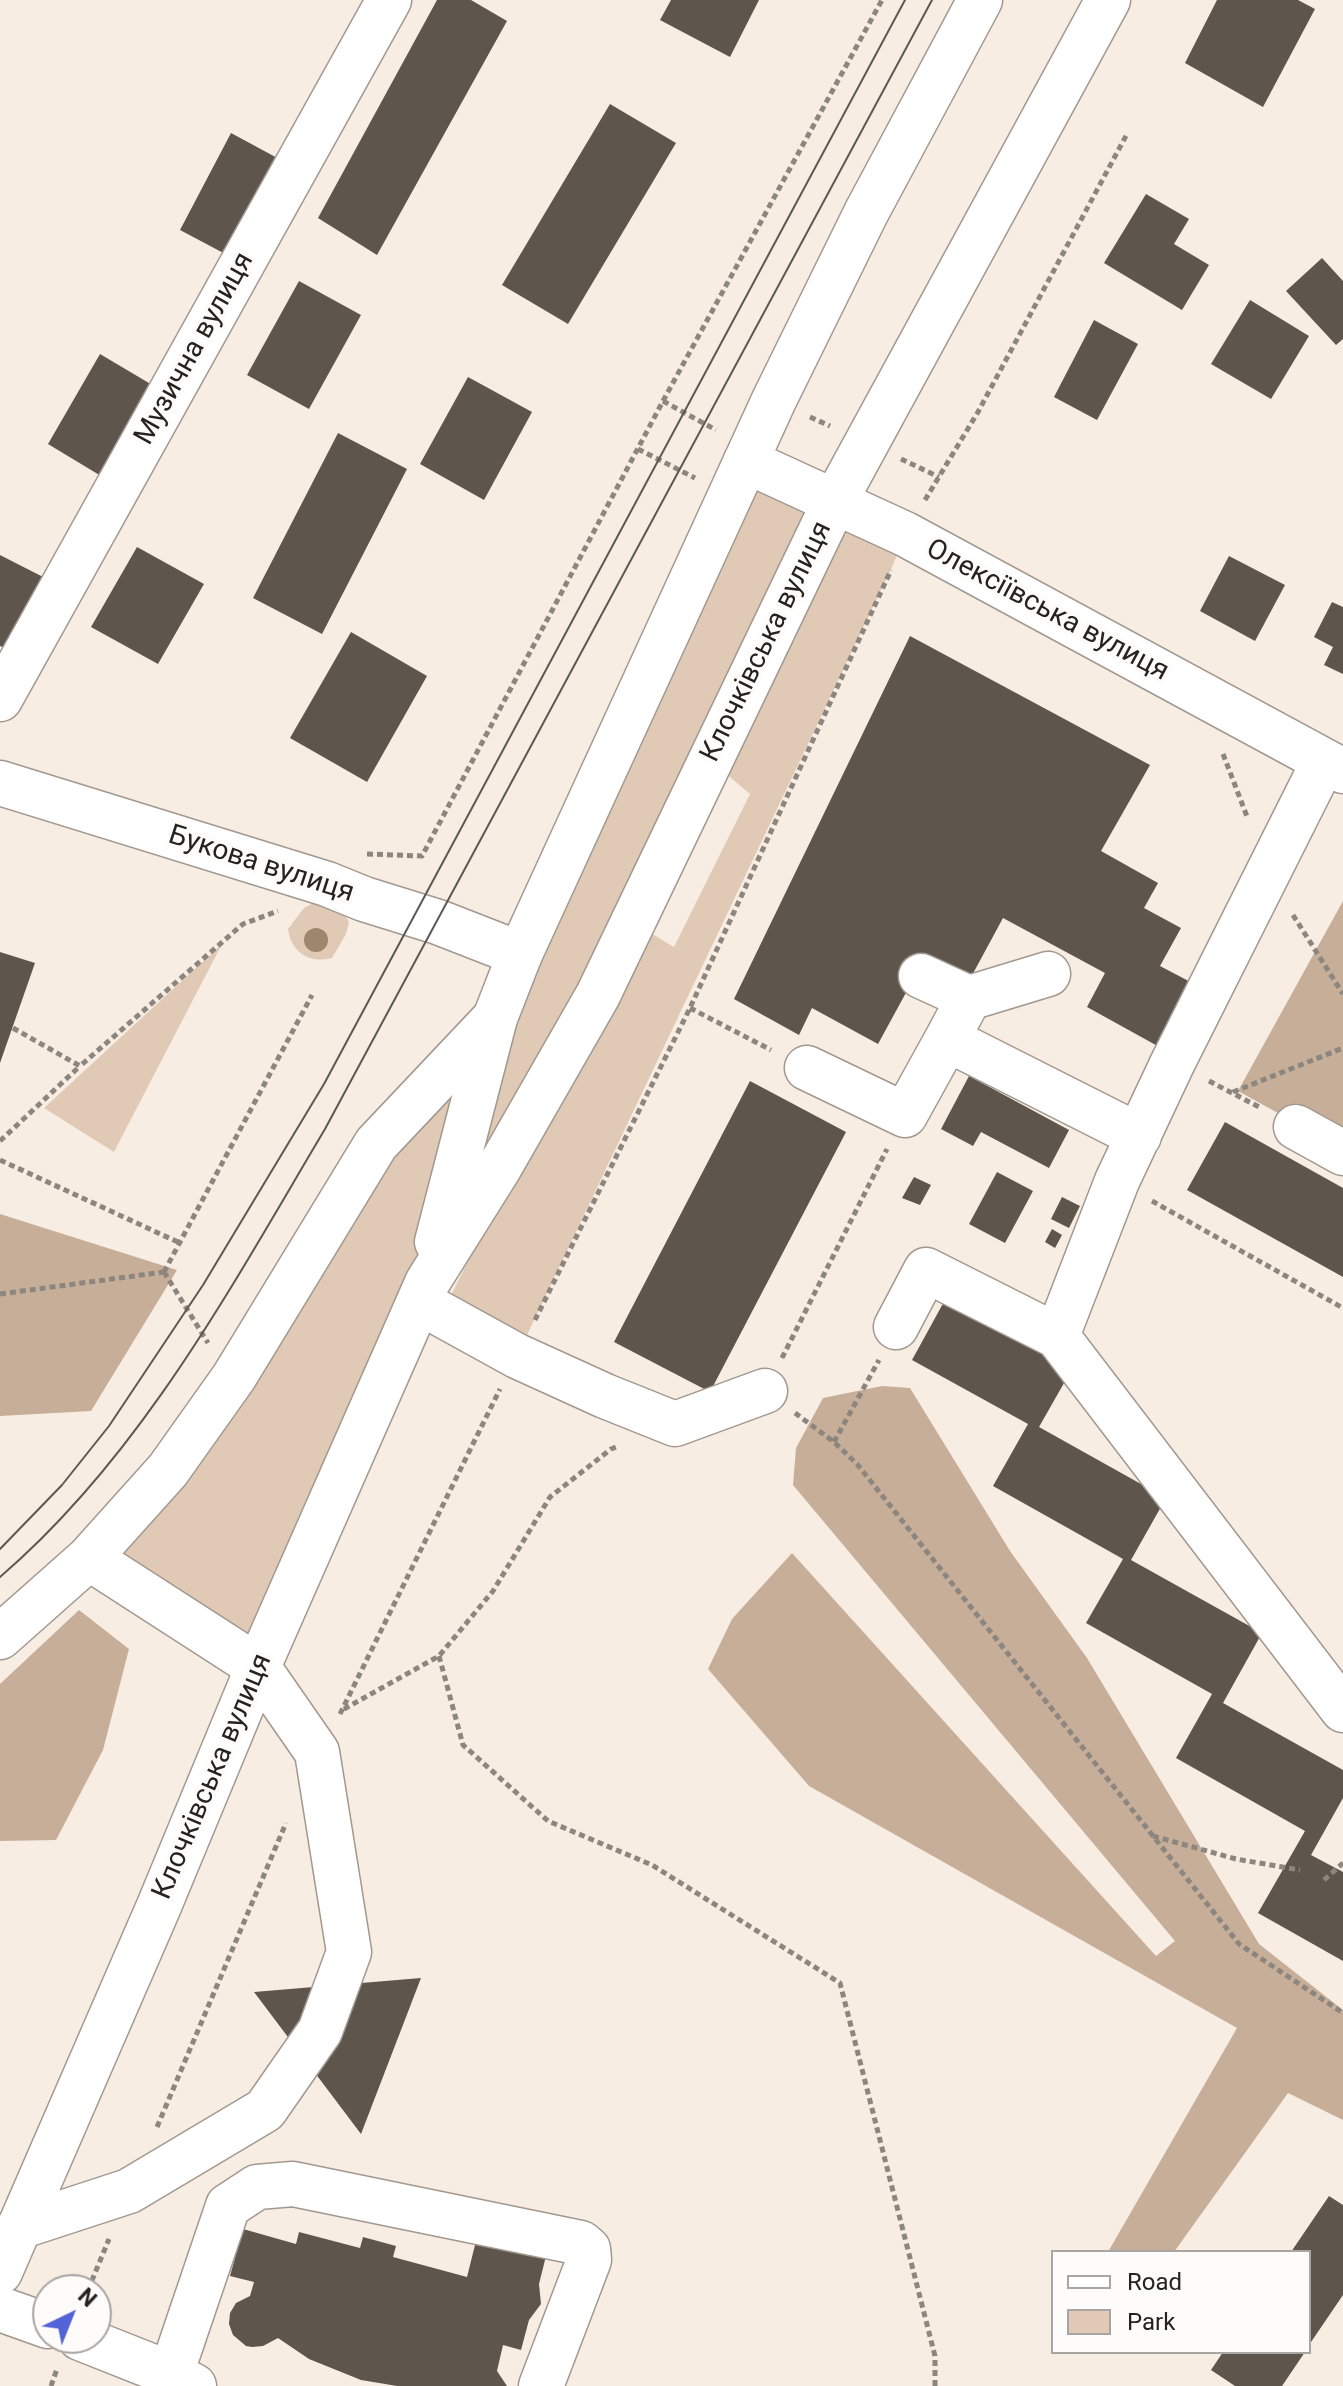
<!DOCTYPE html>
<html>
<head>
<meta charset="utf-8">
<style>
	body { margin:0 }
	#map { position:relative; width:1343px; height:2386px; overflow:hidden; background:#f8ede3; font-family:Roboto,sans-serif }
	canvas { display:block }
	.legend { position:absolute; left:1051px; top:2250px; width:260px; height:104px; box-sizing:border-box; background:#fefcfa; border:2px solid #a8a5a2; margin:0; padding:10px 14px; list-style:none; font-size:24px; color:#26231f }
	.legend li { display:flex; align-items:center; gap:16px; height:40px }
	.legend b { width:40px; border:2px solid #a8a5a2 }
	.north { position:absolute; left:32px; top:2274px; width:80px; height:80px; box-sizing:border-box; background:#fefcfa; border:2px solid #a8a5a2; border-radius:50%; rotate:43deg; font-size:22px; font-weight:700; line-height:32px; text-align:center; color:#26231f }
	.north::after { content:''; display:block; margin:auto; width:28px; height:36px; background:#5563d9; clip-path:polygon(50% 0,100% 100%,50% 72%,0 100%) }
</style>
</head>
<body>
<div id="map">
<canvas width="1343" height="2386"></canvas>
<ul class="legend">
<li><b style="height:10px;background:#fff"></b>Road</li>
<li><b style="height:22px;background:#e0cab6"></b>Park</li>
</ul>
<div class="north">N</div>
</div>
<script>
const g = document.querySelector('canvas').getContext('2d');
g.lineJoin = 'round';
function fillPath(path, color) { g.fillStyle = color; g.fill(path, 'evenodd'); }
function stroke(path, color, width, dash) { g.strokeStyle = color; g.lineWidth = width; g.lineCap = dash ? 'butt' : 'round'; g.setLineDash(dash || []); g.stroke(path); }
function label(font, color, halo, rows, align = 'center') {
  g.font = font + ' Roboto,sans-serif'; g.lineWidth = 8; g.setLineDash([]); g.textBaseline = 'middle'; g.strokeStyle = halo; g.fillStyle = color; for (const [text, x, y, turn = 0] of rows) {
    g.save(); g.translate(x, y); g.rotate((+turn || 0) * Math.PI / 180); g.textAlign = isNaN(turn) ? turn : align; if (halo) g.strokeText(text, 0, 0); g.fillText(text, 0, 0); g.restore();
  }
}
const green = new Path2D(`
	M746 461 905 534 893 565 517 1356 443 1312 590 1011 499 1168 258 1667 89 1558 520 954ZM711 761 750 794 674 947 634 923Z
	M319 900 343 912 349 922 346 934 332 958C309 964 291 952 288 929L304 908Z
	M222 944 114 1152 44 1108Z`);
const forest = new Path2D(`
	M1343 901V1149L1238 1091Z
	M0 1214 177 1270 91 1411 0 1416Z
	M882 1386 910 1388 1010 1551 1087 1658 1259 1944 1343 2010V2120L1288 2093 1174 2252H1108L1237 2028 809 1786 708 1669 732 1619 792 1553 1156 1956 1175 1941 793 1485 796 1448 823 1398Z
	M79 1610 129 1649 103 1750 56 1840 0 1841V1684Z`);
const building = new Path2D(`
	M437 0H471L507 21 377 255 318 218Z
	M671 0H759L730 57 660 20Z
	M1217 0H1298L1315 9 1263 107 1185 63Z
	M610 104 676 143 568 324 502 285Z
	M231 133 281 160 229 256 180 230Z
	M1146 194 1189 219 1174 244 1209 265 1182 310 1104 263Z
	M1322 258 1343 281V339L1336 345 1286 291Z
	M299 281 361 315 309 409 247 375Z
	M1250 300 1309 336 1271 399 1211 364Z
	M1094 320 1138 344 1097 420 1054 397Z
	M100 354 159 389 106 479 48 444Z
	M468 377 532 412 484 500 420 464Z
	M338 433 407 469 322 634 253 598Z
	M137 547 204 584 158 664 91 627Z
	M0 555 45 578 9 650 0 646Z
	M1229 556 1285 585 1255 641 1200 611Z
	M1332 602 1343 607V674L1324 665 1333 647 1314 637Z
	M351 632 427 676 367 782 290 738Z
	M910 636 1150 765 1101 851 1158 883 1144 908 1181 928 1160 966 1198 986 1163 1049 1087 1007 1105 973 1003 918 970 979 926 956 878 1044 812 1008 799 1035 734 999Z
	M0 952 35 963 0 1063Z
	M969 1076 1069 1130 1049 1168 981 1132 973 1146 941 1129Z
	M750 1081 846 1132 710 1392 614 1342Z
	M1225 1122 1343 1188V1277L1187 1190Z
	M997 1172 1033 1191 1005 1243 969 1224Z
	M914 1177 931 1185 920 1205 902 1198Z
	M1062 1197 1080 1206 1069 1228 1051 1219Z
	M1052 1229 1062 1235 1055 1248 1045 1242Z
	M946 1298 1072 1369 1039 1427 1166 1498 1131 1560 1262 1633 1223 1703 1343 1770V1798L1311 1855 1343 1872V1961L1258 1913 1305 1831 1176 1758 1212 1694 1086 1623 1123 1559 993 1486 1028 1424 912 1360Z
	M421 1978 361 2134 254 1992Z
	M1329 2196 1343 2205V2295L1309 2345V2252H1291Z
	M243 2229 296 2244 299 2232 360 2248 363 2237 396 2246 393 2257 467 2277 479 2229 546 2256 539 2284 541 2304 529 2320 521 2350 503 2345 497 2371 507 2386H397L361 2380 309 2359 278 2338 263 2346 252 2347 246 2346 233 2335 229 2324 230 2313 236 2303 250 2296 254 2282 230 2276Z
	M1223 2352H1305L1282 2386H1235L1211 2370Z`);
const path = new Path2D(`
	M663 401 882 0
	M810 417 830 426
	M638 449 695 478
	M901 459 939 477
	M925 500 978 412 1127 134
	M1223 754 1248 819
	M367 854 422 856 663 401 716 430
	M1293 915 1343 994
	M690 1008 771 1050
	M13 1028 80 1066 243 924 278 911
	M1209 1081 1261 1108
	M1233 1092 1343 1048
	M0 1141 80 1066
	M0 1160 180 1243
	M1152 1201 1343 1308
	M164 1272 312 995
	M164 1272 208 1343
	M0 1294 164 1272
	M535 1320 690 1008 891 570
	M782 1358 887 1149
	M795 1413 834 1442 857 1464 1239 1944 1343 2013
	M834 1442 879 1360
	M439 1656 463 1745 548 1821 652 1865 840 1983 935 2356V2386
	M344 1709 439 1656 493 1591 550 1497 611 1449 619 1446
	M340 1714 500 1389
	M1153 1836 1236 1859 1300 1870
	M1324 1880 1343 1863
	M157 2127 286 1823
	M88 2290 109 2239
	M51 2386 57 2369`);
const minor = new Path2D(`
	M746 461 905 534 1343 771
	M0 699 389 0
	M1324 761 1172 1064 1117 1181 1057 1336 1343 1710
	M0 783 327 884 364 899 438 922 520 954
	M921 976 969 998 1048 974
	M969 998 947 1039 1139 1136
	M807 1068 905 1115 947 1039
	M1296 1127 1343 1153
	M419 1302 517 1356 605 1396 675 1424 765 1391
	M896 1327 926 1270 1057 1336
	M0 1637 89 1558 168 1470 234 1377 376 1144 495 1018
	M19 2227 129 2191 265 2110 320 2031 349 1952 317 1752 258 1667 89 1558
	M0 2309 48 2326
	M80 2338 171 2374 194 2386
	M171 2374 228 2206 257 2187 293 2184 581 2243 588 2249 589 2260 541 2386`);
const major = new Path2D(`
	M437 1242 495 1018 520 954 774 400 866 213 980 0
	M0 2272 159 1906 258 1667 427 1283 499 1168 598 995 835 501 1108 0`);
const tram = new Path2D(`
	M0 1549 62 1485 109 1426 203 1285 324 1084 905 0
	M0 1577C141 1456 231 1287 325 1129L932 0`);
const trees = [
	[316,940]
];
const streetNames = [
	["Музична вулиця",195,349,-61],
	["Олексіївська вулиця",1047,611,28],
	["Клочківська вулиця",767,642,-64],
	["Букова вулиця",261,865,18],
	["Клочківська вулиця",213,1777,-67]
];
fillPath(green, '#e0cab6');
fillPath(forest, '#c6ae99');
fillPath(building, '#5e554d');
stroke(minor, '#a29890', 47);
stroke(major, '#a29890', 47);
stroke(path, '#8d867f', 5, [6, 4]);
stroke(minor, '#fff', 44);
stroke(major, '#fff', 44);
stroke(tram, '#5e5853', 2);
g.fillStyle = '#9d866c';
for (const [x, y] of trees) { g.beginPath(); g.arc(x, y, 12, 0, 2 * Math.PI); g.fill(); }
label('28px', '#26231f', '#fefcfa', streetNames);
</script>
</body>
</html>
